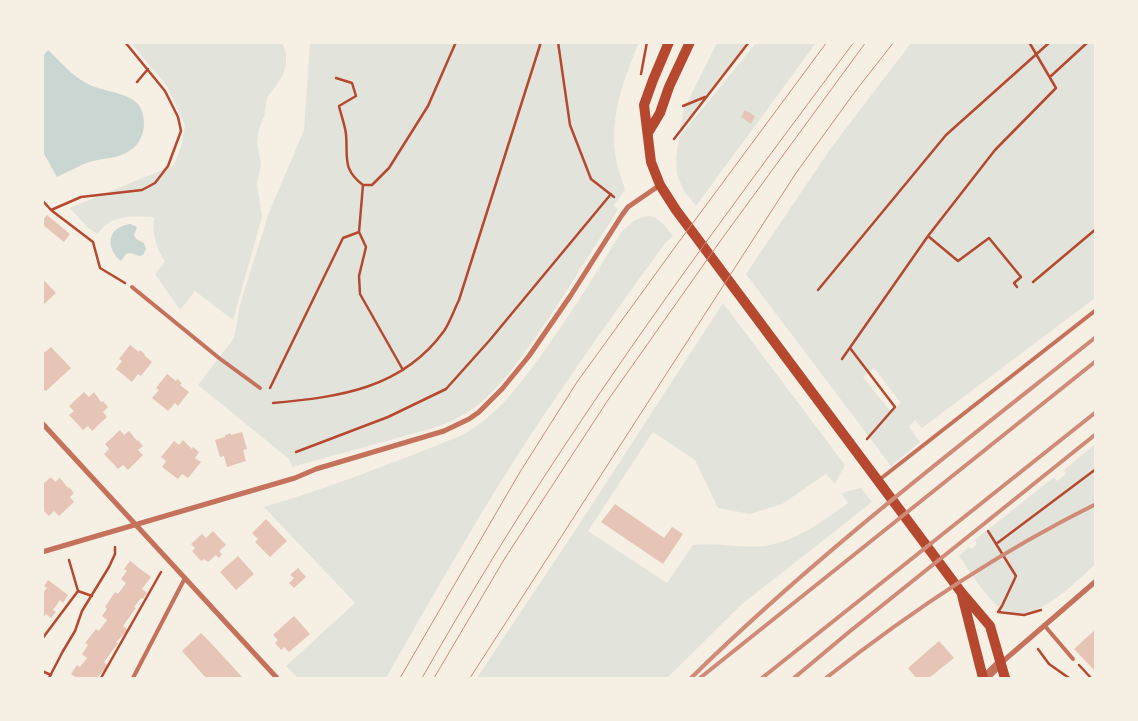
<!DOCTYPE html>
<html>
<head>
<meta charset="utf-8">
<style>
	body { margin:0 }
	#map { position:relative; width:1138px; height:721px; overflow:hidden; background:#f6efe4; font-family:"IBM Plex Serif",serif }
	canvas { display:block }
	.frame { position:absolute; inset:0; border:44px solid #f6efe4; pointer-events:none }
</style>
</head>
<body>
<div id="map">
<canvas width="1138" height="721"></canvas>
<div class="frame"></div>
</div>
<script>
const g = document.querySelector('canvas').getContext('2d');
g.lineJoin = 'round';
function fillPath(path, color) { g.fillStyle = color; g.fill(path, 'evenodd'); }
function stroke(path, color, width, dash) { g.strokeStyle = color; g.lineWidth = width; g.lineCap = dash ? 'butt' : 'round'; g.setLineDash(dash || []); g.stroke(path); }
const green = new Path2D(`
	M131 43H282L286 53V65L282 77 267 98 264 117 259 128 257 141 261 165 257 183 262 217 233 320 195 291 180 310 155 274 165 262C156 247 152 235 154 217 132 216 110 214 98 234L88 228 70 208 174 165 182 144 185 125 167 86Z
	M310 43H639C624 78 611 112 615 152 616 165 622 178 625 190L614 205 618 210C590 253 564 297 535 338 518 362 500 387 478 405 465 415 452 421 437 427L292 467 289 459 198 385 234 338 240 305 268 215 304 130Z
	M717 43H747L680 129 684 109Z
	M756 43H816L696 206 684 191 677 175 676 159 679 137Z
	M911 43H1095V298L922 428 915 420 909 427 920 442 891 466 746 274 831 148ZM874 368 901 403 891 412 863 377Z
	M648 216C660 217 666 227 673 236L666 242C631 290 596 338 563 387 498 480 442 580 386 678H298L286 666 355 603 264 507C331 487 396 462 460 436 499 416 522 381 547 347 574 309 598 270 622 231L635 220Z
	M723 303 845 465 835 484 826 474 782 504 750 514 718 508 695 460 653 432 588 531 667 583 693 545C718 542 747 550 770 545 800 539 824 520 848 503L841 493 861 488 872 502 741 605 667 678H477L582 520Z
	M1095 444V565C1071 585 1026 636 994 603 981 589 970 572 959 556L969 547 972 549 977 544 975 540 1054 477 1057 481 1066 474 1064 470Z`);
const water = new Path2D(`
	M48 50C60 61 71 75 86 83 109 96 146 89 144 126 143 136 138 146 129 151 118 159 102 158 89 162 78 166 68 172 57 177L43 152V56Z
	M130 224 137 227 134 235 136 239 144 243 146 249 143 255 139 256 130 253 126 254 121 261C105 248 107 227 130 224Z`);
const building = new Path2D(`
	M745 110 755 116 751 124 741 117Z
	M47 215 70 234 64 242 42 224V221Z
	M42 278 56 293 42 306Z
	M130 345 139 352 140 350 145 354 144 355 152 362 141 376 138 374 132 382 116 369 122 361 119 359Z
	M51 347 71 368 46 391 42 389V349L45 352Z
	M167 374 176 381 177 379 182 383 180 385 189 392 178 406 175 403 168 411 152 398 159 390 156 388Z
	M84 392 89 397 94 392 101 402 103 401 108 407 103 412 107 417 92 431 88 426 83 430 69 415 74 411 69 406Z
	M120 430 124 435 129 431 137 441 138 440 143 446 138 450 143 455 128 470 123 465 118 469 104 454 109 449 105 444Z
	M242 432 247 449 243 450 246 461 227 467 224 456 220 457 215 440 225 437V435L231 433V435Z
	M183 440 192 449 193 447 199 452 195 458 201 462 188 478 182 474 178 479 162 467 166 461 161 457 174 441 179 445Z
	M51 477 55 482 60 478 68 488 69 487 74 493 70 497 74 502 59 516 54 511 49 516 42 509V485Z
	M615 504 664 538 672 527 683 534 663 564 601 522Z
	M266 519 287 541 270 557 255 542 258 539 252 533Z
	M213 531 226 545 219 551 222 554 219 558 216 555 208 562 204 559 201 561 192 551 195 548 191 544 202 534 206 538Z
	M238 556 254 574 236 590 220 572Z
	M130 561 151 577 142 589 147 593 143 599 141 598 134 607 136 608 123 626 128 630 116 642 118 643 104 662 108 666 104 672 103 671 97 678H77L71 674 77 665 80 667 87 658 82 654 88 645 85 643 96 629 99 631 107 620 102 616 107 609 105 607 115 592 118 594 126 583 121 579 127 571 124 569Z
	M298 568 306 577 294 588 289 583 294 578 290 575Z
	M48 580 68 595 63 603 60 600 53 610 56 612 51 618 46 614 42 619V594L47 588 44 586Z
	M294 616 310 634 289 652 284 647 281 650 275 643 278 640 273 635Z
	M1096 629V668L1094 670 1074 649Z
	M201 633 210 642 243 678H206L182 651Z
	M939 641 954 658 929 678H916L908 668Z`);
const path = new Path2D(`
	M558 42 570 125 591 179 614 197
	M641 74 647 42
	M1051 76 1088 42
	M336 78 352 83 356 96 339 106C341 115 345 125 346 134 348 158 342 169 363 185H372L389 168 428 106 456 42
	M137 82 148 69
	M683 106 705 97
	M674 139 749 42
	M363 185 359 232 366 247 359 276 360 294 403 370
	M42 200 51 210 81 197 142 190 155 183 168 166 181 131 178 117 165 91 125 42
	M51 210 93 242 100 268 125 283
	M928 236 958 261 989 238 1021 277 1014 283 1017 287
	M1033 282 1096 229
	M818 290 946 135 1050 42
	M850 348 895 407 867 439
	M842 359 928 236 995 150 1056 88 1029 42
	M270 388 343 238 359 232
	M273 403C339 397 402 389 444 331 450 322 454 310 459 300L541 42
	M296 452 388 417 446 389 489 341 611 194
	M988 531 1016 576 1002 606 998 612 1024 615 1041 610
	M996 544 1096 469
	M78 591 92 596
	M42 639 78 591 69 560
	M1038 649 1049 664 1069 678
	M1079 665 1091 678
	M42 671 51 675
	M49 678 63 651 75 631 82 611 109 567 115 554V547
	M101 678 161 572`);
const service = new Path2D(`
	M132 287 219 358 260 388
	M879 480 1096 310
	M1044 625 1073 659
	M133 678 185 578`);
const minor = new Path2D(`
	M42 423 277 678
	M42 552 295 478 316 469 444 431 469 419 479 412 502 389 529 356 571 295 622 215 628 207 660 185
	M1001 663 1096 581`);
const tertiary = new Path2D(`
	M985 678 1000 663`);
const secondary = new Path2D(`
	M669 42 653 80 644 105 651 162 660 185 676 210 961 592 990 626 1005 678
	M648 133 660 113 669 87 690 42
	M962 595 983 678`);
const tram = new Path2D(`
	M400 678 520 472 577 382 678 243 827 42
	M422 678C466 601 512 525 561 451 653 311 754 176 854 42
	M434 678 505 558 608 400 721 240 866 42
	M470 678 796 173 857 89 894 42`);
const rail = new Path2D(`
	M691 678C816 555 958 447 1096 337
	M700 678 1096 361
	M762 678 1096 412
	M794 678 849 632 1096 434
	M826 678C911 611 999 552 1096 504`);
fillPath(green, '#e2e4dc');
fillPath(water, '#c9d6d2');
fillPath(building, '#e6c5b7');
stroke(path, '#b5482f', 2.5);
stroke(service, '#c5725c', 4);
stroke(minor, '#c5725c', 5);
stroke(tertiary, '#c5725c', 9);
stroke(secondary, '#b5482f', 10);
stroke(tram, '#cf8b77', 1);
stroke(rail, '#cf8b77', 4);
</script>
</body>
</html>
